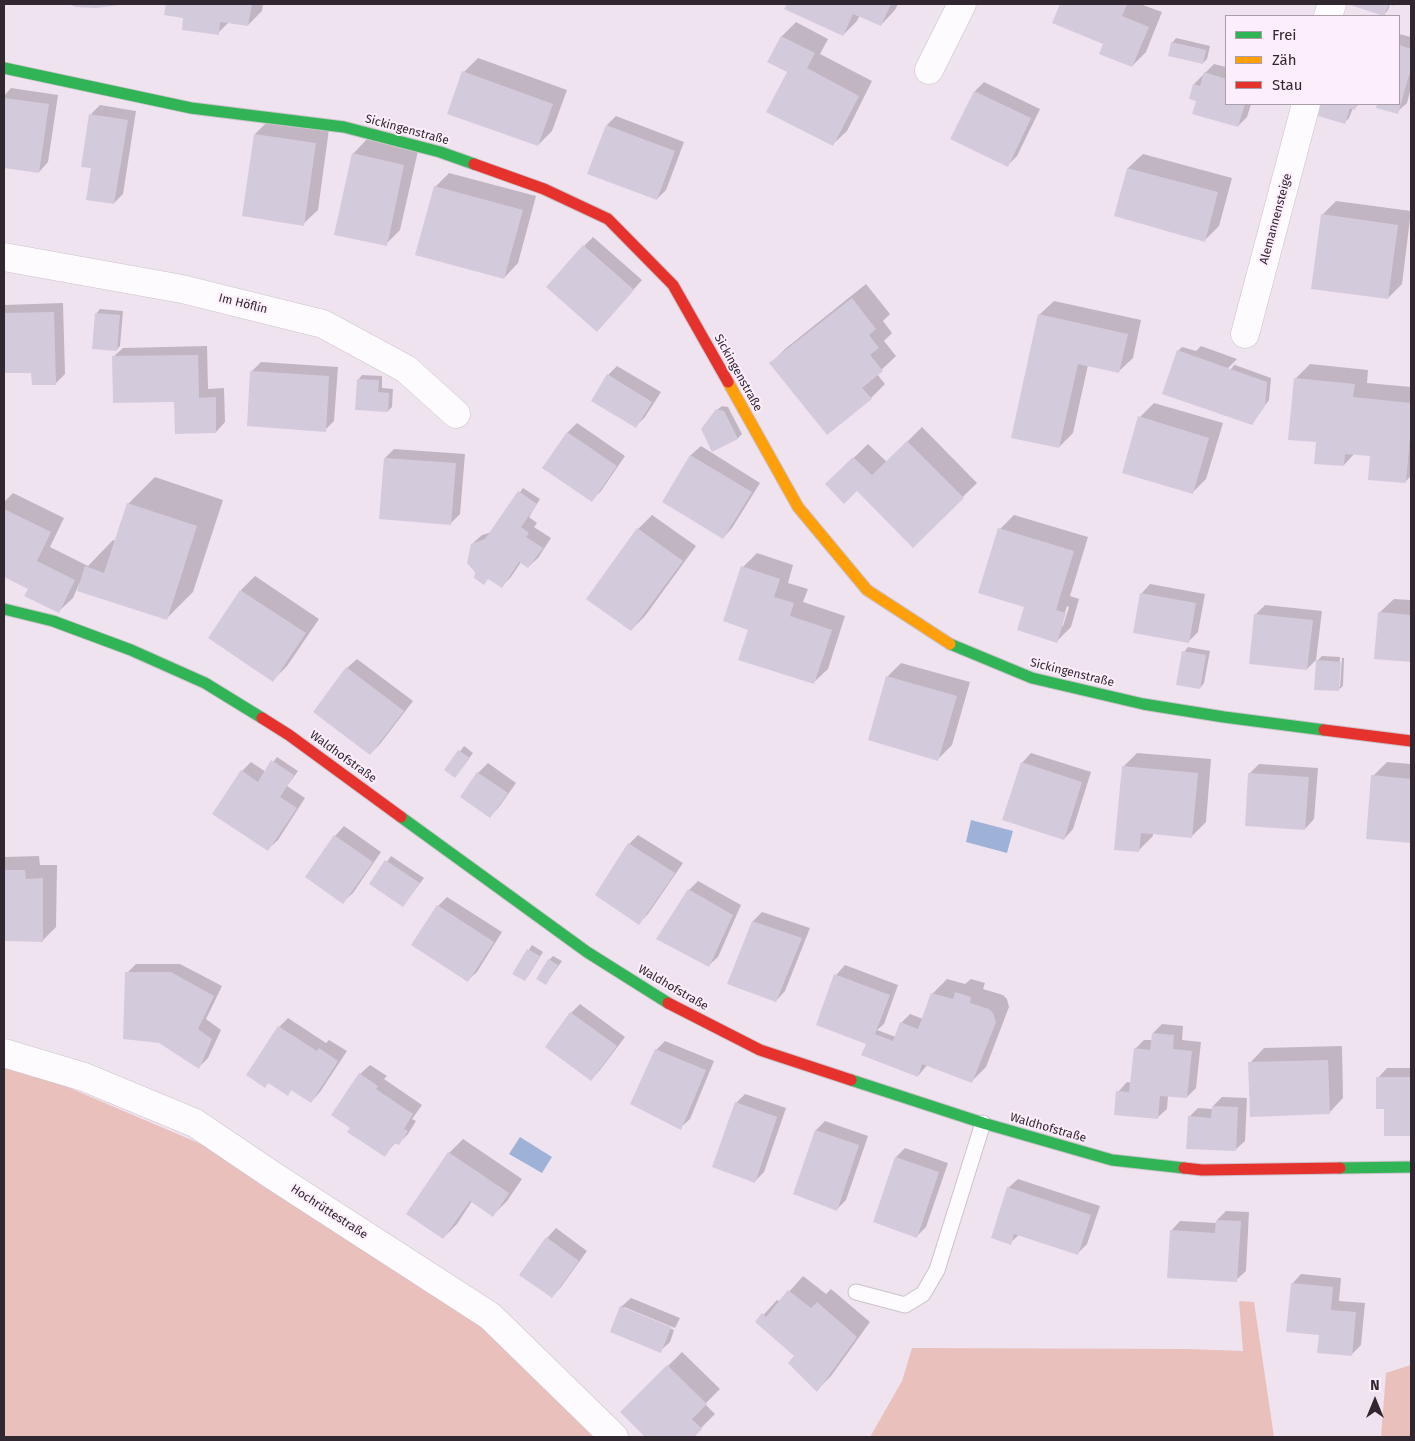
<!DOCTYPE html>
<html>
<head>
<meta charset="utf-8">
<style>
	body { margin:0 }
	#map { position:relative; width:1415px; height:1441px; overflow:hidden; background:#f0e3f0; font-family:"Fira Sans",sans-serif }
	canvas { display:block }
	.frame { position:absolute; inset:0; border:5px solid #302730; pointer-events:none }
	.legend { position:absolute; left:1225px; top:15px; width:175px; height:90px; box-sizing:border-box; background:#fdeefc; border:1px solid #ab9eaa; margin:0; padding:6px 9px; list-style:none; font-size:15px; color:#302730 }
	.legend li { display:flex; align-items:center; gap:10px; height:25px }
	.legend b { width:25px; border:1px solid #ab9eaa }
	.north { position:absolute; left:1350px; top:1376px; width:50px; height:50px; -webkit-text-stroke:4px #fdeefc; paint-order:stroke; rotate:0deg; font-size:14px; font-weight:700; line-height:20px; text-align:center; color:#302730 }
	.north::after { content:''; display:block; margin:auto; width:18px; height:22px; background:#302730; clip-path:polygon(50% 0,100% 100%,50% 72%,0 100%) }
</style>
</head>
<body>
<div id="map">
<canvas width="1415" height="1441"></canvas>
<div class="frame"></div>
<ul class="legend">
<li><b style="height:6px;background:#30b455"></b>Frei</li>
<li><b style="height:6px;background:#ff9f0a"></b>Zäh</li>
<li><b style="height:6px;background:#e5322d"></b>Stau</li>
</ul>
<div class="north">N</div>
</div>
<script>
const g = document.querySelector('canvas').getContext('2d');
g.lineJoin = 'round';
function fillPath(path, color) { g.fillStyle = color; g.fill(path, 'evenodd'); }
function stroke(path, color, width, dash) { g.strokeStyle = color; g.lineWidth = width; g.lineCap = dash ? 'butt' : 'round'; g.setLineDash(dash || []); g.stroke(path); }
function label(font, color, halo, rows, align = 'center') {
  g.font = font + ' "Fira Sans",sans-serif'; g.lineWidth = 4; g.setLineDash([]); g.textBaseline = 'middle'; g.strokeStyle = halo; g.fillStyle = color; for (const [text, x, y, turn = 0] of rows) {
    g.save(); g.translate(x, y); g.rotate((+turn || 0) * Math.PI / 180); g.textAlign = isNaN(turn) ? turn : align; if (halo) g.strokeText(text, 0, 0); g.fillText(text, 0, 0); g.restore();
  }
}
const green = new Path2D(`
	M4 1063 23 1068 222 1153 496 1328 603 1437H4Z
	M1239 1301 1254 1302 1274 1437H870L902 1381 912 1348 1188 1349 1243 1351Z
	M1411 1365V1437H1381L1386 1373Z`);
const water = new Path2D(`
	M971 820 1013 831 1007 853 966 842Z
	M520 1137 552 1157 542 1173 509 1154Z`);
const shadow = new Path2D(`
	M167 4H263L262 11 248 25 229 22 218 33 185 16 166 14Z
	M788 4H898L895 10 881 25 860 15 857 21 843 35 786 9Z
	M1061 4H1140L1162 12 1146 52 1132 66 1105 44 1054 22Z
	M1351 4H1390L1388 10 1384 15Z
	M796 22 828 39 820 54 872 81 847 131 832 145 788 72 769 62 782 36Z
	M1399 34 1411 37V88L1407 103 1397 112 1377 107 1378 104H1399Z
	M1176 38 1210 46 1207 59 1203 63 1172 43Z
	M478 58 567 90 552 131 538 145 464 72Z
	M1214 64 1226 67V104H1251L1247 117 1238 126 1197 100 1190 98 1194 84Z
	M984 82 1040 109 1017 156 1008 165 952 138 975 91Z
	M11 88 58 95 48 162 39 172 4 167V96Z
	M1323 104H1359L1355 108H1353L1349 118 1345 122 1320 115Z
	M100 105 136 111 123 194 114 203 93 167 91 114Z
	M616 116 684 142 666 190 657 199 607 125Z
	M269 120 329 129 318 210 303 224 255 134Z
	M367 139 418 151 400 230 386 244 353 154Z
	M1143 154 1232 178 1219 226 1205 240 1115 216 1128 168Z
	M449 173 536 196 518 263 504 278 435 187Z
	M1336 201 1411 211 1402 284 1388 298 1322 215Z
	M593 237 642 280 606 321 584 246Z
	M866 284 890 314 883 321 892 333 884 341 896 356 877 374 885 384 871 398 771 363 785 349Z
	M1054 301 1141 320 1133 358 1118 372 1088 365 1073 433 1059 447 1039 315Z
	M63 303 65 374 56 383 33 371 4 372V305Z
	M100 309 123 311 120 346 116 350 96 314Z
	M207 346 208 389 224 388 225 422 216 432 176 401 113 357 123 348Z
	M1201 346 1237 359 1226 370H1230L1236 363 1235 365 1271 378 1269 400 1251 424 1178 351 1182 347 1196 351Z
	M261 362 338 367 334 421 325 430 252 371Z
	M1310 364 1368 370 1367 383 1411 387V476L1405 482 1371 455 1355 453 1344 465 1317 441 1296 378Z
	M617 366 661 392 645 417 636 426 608 375Z
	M362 375 382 376V388L393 389 392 407 388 411 358 380Z
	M1154 403 1223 423 1206 479 1192 493 1140 417Z
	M722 406 728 407 742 434 738 438 713 450 717 410Z
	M577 423 625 456 601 491 592 500 543 468 568 432Z
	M922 427 977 483 913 546 857 489 827 484 868 444 887 462Z
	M701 446 760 483 732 528 723 538 663 501 691 455Z
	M394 449 465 454 460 514 451 523 385 458Z
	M155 477 223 500 193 592 166 619 79 584 73 598 58 612 30 588 4 575V502L13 493 64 518 50 547 88 566 113 540 116 541 128 504Z
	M523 488 540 499 529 517 537 523 534 527 551 538 538 558 528 567 521 562 511 577 502 586 472 544 482 535 492 532Z
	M652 515 696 546 645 616 631 630 638 529Z
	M1014 515 1088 537 1070 596 1079 599 1071 627 1057 641 1026 606 1000 529ZM1067 606 1069 607 1063 626H1061Z
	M757 553 793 565 788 583 808 589 803 602 845 616 828 669 813 683 750 629 743 567Z
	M255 576 319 619 287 666 273 680 210 638 241 590Z
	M1150 584 1205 594 1198 632 1188 642 1141 594Z
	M1394 599 1411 600V660L1376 657 1379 613Z
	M1265 605 1322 611 1316 660 1307 669 1256 614Z
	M1188 647 1210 651 1204 683 1200 688 1184 652Z
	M1322 656 1340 657 1338 687H1340L1342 658H1344L1343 686 1338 690 1317 661Z
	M357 659 413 701 380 744 370 754 314 712 347 668Z
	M901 663 970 682 952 745 938 759 887 677Z
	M464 746 473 753 455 777 446 770Z
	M1031 753 1091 772 1073 829 1064 839 1022 763Z
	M1137 753 1211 759 1206 822 1191 837 1153 833V836L1139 850 1123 767Z
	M277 757 298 771 287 786 305 798 278 840 268 849 242 771 251 762 266 772Z
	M1387 762 1411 764V841L1367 838 1373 776Z
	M488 763 516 783 499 807 490 817 461 797 478 773Z
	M1259 764 1318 768 1314 819 1305 829 1249 774Z
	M344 826 381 852 353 893 343 902 335 836Z
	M638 835 683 863 648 914 639 923 629 844Z
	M39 856 40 865H57L56 927 42 941 4 940V857Z
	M391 856 424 878 403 906 371 884Z
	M698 881 741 905 718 957 708 966 689 890Z
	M447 897 502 932 477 972 467 981 438 906Z
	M762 912 810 928 785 991 776 1001 728 983 753 921Z
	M532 945 543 952 529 975 525 979 514 973Z
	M553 956 562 961 546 983 549 960Z
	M136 964H180L222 986 206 1019 221 1030 208 1058 199 1067 127 973Z
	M845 965 898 985 884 1024 877 1030 896 1037 901 1023 910 1014 923 1019 933 993 947 979 965 984 971 979 985 983 983 989 1003 995 1007 999 1009 1007 986 1067 972 1081 928 1064 918 1076 867 1043 836 975Z
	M580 1004 625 1037 600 1070 591 1080 571 1013Z
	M288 1018 326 1043 329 1040 347 1051 320 1092 311 1102 292 1089 288 1094 269 1082 265 1086 279 1027Z
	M1162 1024 1183 1026 1182 1040 1201 1042 1196 1088 1187 1097 1168 1095 1167 1109 1157 1118 1118 1092 1127 1082 1132 1083 1135 1049 1144 1040H1152L1153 1033Z
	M665 1041 714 1061 690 1119 680 1128 656 1050Z
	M1342 1046 1343 1098 1329 1113 1250 1063 1264 1048Z
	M370 1065 387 1076 384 1079 422 1105 412 1119 416 1121 408 1134 398 1144 396 1142 385 1155 352 1128 360 1074Z
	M1387 1068H1411V1134H1386V1108L1378 1078Z
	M745 1094 786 1108 764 1172 755 1181 736 1103Z
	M1222 1097 1247 1098 1245 1141 1235 1150 1189 1117 1198 1108 1213 1109V1106Z
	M825 1121 868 1136 846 1200 837 1209 795 1194 816 1130Z
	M463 1139 522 1179 507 1201 493 1215 472 1201 457 1224 443 1238 449 1153Z
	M905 1148 948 1163 926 1227 917 1236 896 1157Z
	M1018 1179 1100 1206 1087 1244 1078 1253 1020 1234 1010 1243 1008 1188Z
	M1226 1211 1249 1212 1246 1271 1236 1280 1171 1231 1180 1221 1217 1223V1220Z
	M556 1228 587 1251 561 1287 552 1297 520 1274 547 1238Z
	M1301 1274 1341 1278 1339 1301 1365 1303 1361 1345 1351 1355 1320 1334 1292 1284Z
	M803 1276 826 1294 831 1289 870 1322 831 1376 817 1390 796 1355 757 1322 777 1300 780 1302Z
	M631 1298 680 1318 675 1328 624 1307V1309L674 1330 670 1342 660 1351 621 1307Z
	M682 1352 720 1389 705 1404 715 1414 692 1437H647L622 1412Z`);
const building = new Path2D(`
	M68 4H119V5L96 8 76 7Z
	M166 4H252L248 26 220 22 219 35 182 30 183 18 164 15Z
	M787 4H891L881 26 853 14 843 36 784 9Z
	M1060 4H1127L1122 16 1149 27 1132 67 1099 54 1103 44 1052 23Z
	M1347 4H1395L1394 6 1389 4 1384 16Z
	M781 36 815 53 807 68 859 96 833 146 766 112 787 72 767 62Z
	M1171 42 1206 50 1203 64 1168 56Z
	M1399 45 1411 49V76L1409 75 1398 114 1376 108 1377 104H1399Z
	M462 71 553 104 538 146 447 114Z
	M1204 72 1226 79V104H1245L1238 127 1192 114 1196 101 1189 99 1193 84 1200 86Z
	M974 91 1031 118 1008 167 950 139Z
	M4 98 49 104 39 173 4 168Z
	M1321 104 1338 105 1357 104 1355 110 1350 108 1345 124 1318 116Z
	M89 114 128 120 114 204 86 200 91 168 81 167Z
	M606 125 675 151 657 200 587 174Z
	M254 134 316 143 304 226 242 216Z
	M352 153 404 165 387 246 334 235Z
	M1127 168 1218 192 1205 242 1114 216Z
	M434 186 523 210 504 279 415 255Z
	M1321 214 1398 225 1388 299 1311 289Z
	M583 245 634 290 597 332 546 287Z
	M852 298 876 329 869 335 879 348 870 355 883 371 862 388 872 399 827 435 769 363Z
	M54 312 56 385H32L31 373H4V313Z
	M95 313 120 315 117 351 92 349Z
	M1038 314 1128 334 1119 373 1078 364 1059 448 1011 438Z
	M1177 350 1267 382 1265 406 1252 425 1162 394Z
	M198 355 199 398 216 397V433L175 434 174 402 113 403 112 356Z
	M250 371 329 376 326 432 247 426Z
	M607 374 652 402 636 428 591 401Z
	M1294 378 1355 384 1353 397 1411 403V425L1406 483 1368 480 1370 456 1345 454 1344 466 1314 464 1316 442 1288 440Z
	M357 379 379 380 378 392 389 393 388 412 355 410Z
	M716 409 724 411 738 439 712 452 701 429Z
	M1138 416 1209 438 1193 494 1122 473Z
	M567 432 617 466 592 502 542 468Z
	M907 441 964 498 913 548 857 491 844 504 825 484 853 457 872 475Z
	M690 455 752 492 723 539 662 502Z
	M384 458 456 463 451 525 379 519Z
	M518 491 537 504 521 527 529 533 526 537 543 548 528 568 519 562 502 588 488 579 484 585 474 578 475 572 467 563 471 544 485 539Z
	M127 503 197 526 167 620 77 591 85 566 104 573Z
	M4 509 51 532 37 561 75 580 59 613 24 596 28 589 4 577Z
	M637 528 683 561 631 631 586 599Z
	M998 528 1074 551 1056 610 1066 613 1057 643 1017 630 1024 607 978 593Z
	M741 566 780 579 774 597 794 603 790 616 832 630 814 684 738 660 748 630 723 621Z
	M240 590 306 633 273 682 208 638Z
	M1140 593 1196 603 1189 643 1133 633Z
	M1378 612 1411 615V662L1374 659Z
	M1254 614 1313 620 1307 670 1249 664Z
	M1182 651 1206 655 1200 689 1176 685Z
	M1316 660 1341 662 1339 691 1314 690Z
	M346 667 404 711 370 755 313 712Z
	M886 676 957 696 938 761 868 740Z
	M458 750 470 758 455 778 444 770Z
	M271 760 294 775 280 797 297 808 268 851 212 814 241 770 258 782Z
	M1021 762 1082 782 1064 840 1002 820Z
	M1122 766 1198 773 1192 838 1141 833 1139 852 1114 850Z
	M477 772 508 793 490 818 460 797Z
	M1248 773 1309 777 1305 830 1245 826Z
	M1371 775 1411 779V843L1366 839Z
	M334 835 373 862 343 904 305 877Z
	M628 843 675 873 639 925 595 895Z
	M385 860 420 883 403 907 369 884Z
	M4 870H25L26 879 43 878V942L4 941Z
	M688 889 733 915 709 967 656 939Z
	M437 905 494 942 468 982 411 945Z
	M752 921 802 938 776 1002 727 984Z
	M527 949 540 956 525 981 512 974Z
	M548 959 558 965 546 985 536 979Z
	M125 972H171L214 996 198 1029 212 1039 199 1069 159 1043 123 1039Z
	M834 974 890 995 875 1034 893 1041 900 1022 918 1029 931 993 953 999 955 992 971 997 970 1003 989 1009 993 1013 996 1022 972 1083 922 1064 918 1077 861 1055 866 1044 816 1025Z
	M570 1012 617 1046 591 1081 545 1047Z
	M278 1026 317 1051 319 1048 338 1061 311 1103 291 1090 288 1096 268 1083 265 1088 246 1075Z
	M1152 1033 1174 1035 1173 1049 1192 1051 1187 1098 1160 1096 1158 1119 1114 1115 1116 1091 1129 1092 1134 1048 1150 1050Z
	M655 1049 706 1070 681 1130 630 1104Z
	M1328 1060 1330 1114 1250 1117 1248 1062Z
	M359 1073 378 1086 376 1089 413 1114 404 1129 408 1131 399 1145 394 1143 385 1157 347 1132 350 1128 331 1115Z
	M1376 1077H1411V1136H1384V1109H1376Z
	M735 1102 777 1117 755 1183 712 1167Z
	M1212 1106 1238 1107 1236 1151 1186 1149 1188 1116 1211 1118Z
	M815 1130 859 1145 837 1211 793 1194Z
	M448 1152 509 1193 493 1217 470 1201 443 1239 406 1214Z
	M895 1157 939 1172 917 1238 873 1222Z
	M1007 1187 1091 1215 1078 1255 1014 1234 1011 1245 991 1238Z
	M1216 1220 1241 1221 1237 1282 1167 1278 1170 1230 1215 1233Z
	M546 1237 579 1261 552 1298 519 1275Z
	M1291 1283 1333 1287 1331 1310 1356 1312 1352 1356 1317 1353 1319 1335 1286 1332Z
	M788 1290 811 1308 817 1302 857 1337 817 1392 788 1363 794 1356 755 1322 762 1313 766 1317Z
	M620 1306 671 1327 661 1353 610 1332Z
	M667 1365 707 1404 692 1419 702 1429 694 1437H645L620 1412Z`);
const lane = new Path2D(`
	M856 1292 905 1305 923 1294 937 1270 983 1123`);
const street = new Path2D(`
	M1328 16 1332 4
	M929 70 962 4
	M4 257 182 289 323 324 406 369 456 414
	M1245 334 1306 104
	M4 1053 84 1077 195 1123 272 1175 490 1316 614 1437`);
const fast = new Path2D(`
	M4 68 191 108 344 127 440 152 474 164
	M4 609 53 621 131 650 205 683 262 718
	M950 644 1032 678 1143 704 1224 717 1324 730
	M401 817 587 952 668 1003
	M851 1080 983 1123 1112 1160 1184 1168
	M1340 1168 1411 1167`);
const slow = new Path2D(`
	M728 382 798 507 867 590 950 644`);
const jam = new Path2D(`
	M474 164 544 189 608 219 673 285 728 382
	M262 718 289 735 401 817
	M1324 730 1411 741
	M668 1003 760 1050 851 1080
	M1184 1168 1202 1170 1340 1168`);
const streetNames = [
	["Sickingenstraße",407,130,15],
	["Alemannensteige",1276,219,-75],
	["Im Höflin",243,304,14],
	["Sickingenstraße",738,373,61],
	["Sickingenstraße",1072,673,14],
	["Waldhofstraße",343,757,36],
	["Waldhofstraße",673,988,30],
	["Waldhofstraße",1048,1128,16],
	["Hochrüttestraße",329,1212,33]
];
fillPath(green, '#e9c0bc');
fillPath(water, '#9eb2d8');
fillPath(shadow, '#0003');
fillPath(building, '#d3cbdc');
stroke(lane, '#cbc2cb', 17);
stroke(street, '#cbc2cb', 29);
stroke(fast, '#cbc2cb', 13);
stroke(slow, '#cbc2cb', 13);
stroke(jam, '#cbc2cb', 13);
stroke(lane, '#fdfbfd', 15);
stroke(street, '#fdfbfd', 28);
stroke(fast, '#30b455', 11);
stroke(slow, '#ff9f0a', 11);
stroke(jam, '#e5322d', 11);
label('12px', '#302730', '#fdeefc', streetNames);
</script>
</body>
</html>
